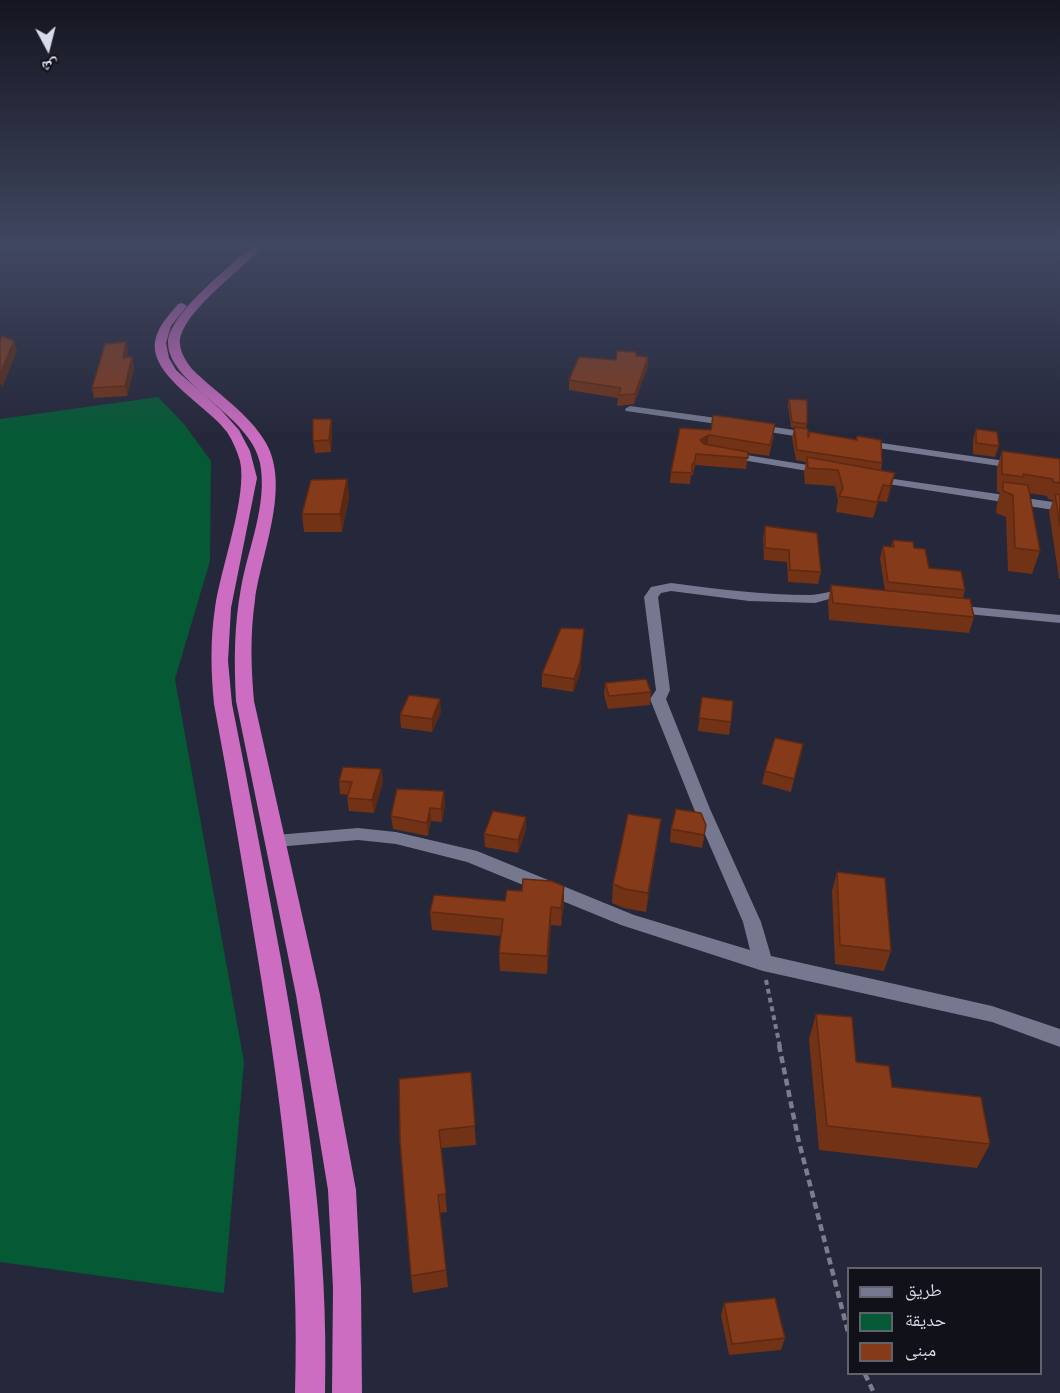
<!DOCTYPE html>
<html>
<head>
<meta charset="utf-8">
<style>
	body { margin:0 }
	#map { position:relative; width:1060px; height:1393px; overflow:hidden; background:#25273a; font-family:"Space Grotesk","Noto Naskh Arabic",sans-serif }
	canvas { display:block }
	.legend { position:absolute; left:847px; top:1267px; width:195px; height:108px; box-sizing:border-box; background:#101119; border:2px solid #60626c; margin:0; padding:8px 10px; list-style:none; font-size:18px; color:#d9dbe8 }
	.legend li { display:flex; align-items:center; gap:12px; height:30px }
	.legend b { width:30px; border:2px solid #60626c }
	.north { position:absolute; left:18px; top:18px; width:60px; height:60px; -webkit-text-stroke:4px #101119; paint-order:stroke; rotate:173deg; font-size:16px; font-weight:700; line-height:24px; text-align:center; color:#d9dbe8 }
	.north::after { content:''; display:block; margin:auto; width:21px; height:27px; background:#d9dbe8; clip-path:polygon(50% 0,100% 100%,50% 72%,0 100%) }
</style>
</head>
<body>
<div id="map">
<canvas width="1060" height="1393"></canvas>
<ul class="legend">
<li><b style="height:8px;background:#75788f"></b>طريق</li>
<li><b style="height:16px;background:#055935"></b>حديقة</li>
<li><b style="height:16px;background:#853a1a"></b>مبنى</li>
</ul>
<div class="north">ش</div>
</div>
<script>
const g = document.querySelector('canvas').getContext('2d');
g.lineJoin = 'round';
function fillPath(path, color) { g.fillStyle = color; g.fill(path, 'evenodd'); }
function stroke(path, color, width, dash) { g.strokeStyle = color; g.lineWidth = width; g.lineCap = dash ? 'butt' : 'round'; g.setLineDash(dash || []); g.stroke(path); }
const green = new Path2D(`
	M158 397 184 424 211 461 210 561 175 679 244 1062 224 1293 0 1262V419Z`);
const pathFar1 = new Path2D(`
	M766 980 780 1047`);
const path = new Path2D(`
	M779 1045 798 1138 848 1332
	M865 1374 874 1393`);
const street = new Path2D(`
	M630 406 731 420 736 423 731 426 626 411 625 409Z
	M754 424 814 433 819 436 814 439 750 429 749 427Z
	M861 440 1060 469V475L857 445 855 443Z
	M728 452 826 468 832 471 826 474 724 457V453Z
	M873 476 1060 503V511L869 481 867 479Z
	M671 583C718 589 763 595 810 595 824 595 843 585 855 597L848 601 829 599 815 603 749 601 671 591 661 593 658 597 670 690 666 699 710 809 761 922 771 956 992 1006 1060 1029V1047L992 1022 763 971 621 925 467 862 396 844 358 840 276 847 270 846 267 841 270 836 276 835 358 828 396 832 439 842 477 851 634 915 750 950 743 922 694 809 650 699 656 690 644 597 651 587Z
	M952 605 1060 615V623L947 612 945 609 947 606Z`);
const highway = new Path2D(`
	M253 245H264C245 268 178 314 180 344 181 354 186 361 192 369 216 393 249 413 266 443 291 487 261 554 255 600 250 634 251 667 254 701L320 995 356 1190 361 1288 362 1393H332L333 1288 328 1190 296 995 236 701C234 663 234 625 241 588 248 548 268 504 260 463 251 415 169 385 168 343 168 314 232 265 253 245Z
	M182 303 187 306 171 326 166 343 169 358 176 370 221 410 239 430 250 451 257 478 231 608 228 661 232 704C249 789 265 874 281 959 307 1106 329 1243 325 1393H295C300 1243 282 1106 258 959 244 874 230 789 214 704 211 672 210 641 215 608 220 570 248 495 240 461 237 451 233 441 227 432 209 407 150 376 155 342 157 327 169 315 178 304Z`);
const wall = new Path2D(`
	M126 342 128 352 127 358 132 357 134 368 127 396 94 398 92 388Z
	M636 356 648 366 634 404 617 406 618 398 569 390V380L616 360Z
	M789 399 807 424 806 429 808 438 856 439 857 436 882 463 881 470 895 473 887 502 879 501 873 518 836 512 838 501 835 486 805 484 804 473 806 462 796 460 792 438 794 428 791 427 788 405Z
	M331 419 332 430 331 452 315 453 313 441Z
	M680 428 774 435 769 456 748 453 746 469 695 465 693 475H691L690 484 670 483 671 472Z
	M976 429 999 446 995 457 973 454V440Z
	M1002 451 1060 459V579L1059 578 1049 512 1053 500 1048 499 1047 496 1029 493 1040 551 1032 574 1008 571 1006 517 996 513 997 504 1000 492H997V468Z
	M347 479 349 497 342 532H304L302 514Z
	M765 526 821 572 818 584 788 582 787 562 764 560 763 538Z
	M893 540 914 548 929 568 965 590 963 598 974 617 969 633 829 620 828 602 831 585 885 591 880 558 883 546 891 547Z
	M583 641 580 674 573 692 542 687V674Z
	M605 683 651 692 650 705 608 709 604 695Z
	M702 697 731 722 729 735 698 731Z
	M441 712 432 732 401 728 400 715Z
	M803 744 791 792 762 784 765 771Z
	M381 769 383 782 374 813 349 811 347 798 348 795 340 794 339 781Z
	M445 804 442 822 431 821 428 836 393 829 391 816Z
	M701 813 704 838 702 848 670 842 671 829Z
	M526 830 518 853 485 847 484 834Z
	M658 839 646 912 624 908 612 903 613 884Z
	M837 872 891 951 884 971 835 964 832 891Z
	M564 886V904L561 926 551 925 547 974 500 971 499 953 501 936 432 930 430 912 505 901 522 891Z
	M816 1014 856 1062 892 1087 990 1144 977 1168 819 1150 809 1039Z
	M471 1072 476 1145 441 1148 447 1212 440 1213 448 1287 413 1293 411 1276 400 1141Z
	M724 1303 785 1338 781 1350 729 1355 721 1315Z`);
const shadedWall = new Path2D(`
	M14 341 17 351 2 388 0 382V374Z
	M126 342 128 352 125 368 123 358Z
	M132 357 134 368 127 396 125 386Z
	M648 357V366L634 404 635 394Z
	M331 419 332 430 331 452 329 440Z
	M709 435 707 446 699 451 700 440Z
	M895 473 891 489 887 502 890 486Z
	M347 479 349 497 342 532 340 514Z
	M883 485 879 501 873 518 877 502Z
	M584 629 580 674 573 692 574 679Z
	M440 699 441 712 432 732V719Z
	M803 744 801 757 791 792 794 779Z
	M381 769 383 782 374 813 372 800Z
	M444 791 445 804 442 822 441 809Z
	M430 808 431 821 428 836 427 823Z
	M526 817V830L518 853V840Z
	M661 819 658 839 646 912 648 893Z
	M564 886V904L561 926V908Z
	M551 907V925L547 974V956Z`);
const building = new Path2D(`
	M2 336 14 341 0 374V340Z
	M126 342 123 358 132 357 125 386 92 388 105 344Z
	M617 351 636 352V356L648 357 635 394 618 395 621 388 569 380 579 357 616 360Z
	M789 399 807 400V424L792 422Z
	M713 415 775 424 770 445 709 435 700 440 704 444 748 452V458L696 454 694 464H692V473L671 472 680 428 711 430Z
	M313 419H331L329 440 313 441Z
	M794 427 808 429V438L810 432 857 440V436L881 440 882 463 797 450Z
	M976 429 997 432 999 446 976 443Z
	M1002 451 1060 459V483L1053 482V479L1023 474 1024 477 1002 474Z
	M807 457 895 473 890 486 883 485 877 502 839 496 843 488 838 470 808 468Z
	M347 479 340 514H302L311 480Z
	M1003 482 1028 485 1040 551 1015 548 1013 495 1003 491Z
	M1055 494 1060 495V526Z
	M765 526 817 533 821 572 790 570 789 550 765 548Z
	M893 540 913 542 914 548 925 549 929 568 961 571 965 590 888 582 883 546 894 547Z
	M831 585 970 599 974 617 833 603Z
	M561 628 584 629 580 662 574 679 542 674Z
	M646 679 651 692 609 696 605 683Z
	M409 695 440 699 432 719 400 715Z
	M702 697 733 701 731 722 699 718Z
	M775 738 803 744 794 779 765 771Z
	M343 767 381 769 372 800 347 798 352 782 339 781Z
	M397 789 444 791 441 809 430 808 427 823 391 816Z
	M676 809 701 813 706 825 704 835 671 829Z
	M493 811 526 817 518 840 484 834Z
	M628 814 661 819 648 893 625 889 613 884Z
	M837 872 885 878 891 951 840 945Z
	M523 879 551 881 564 886 561 908 551 907 547 956 499 953 503 919 430 912 434 895 505 901 507 890 522 891Z
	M816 1014 852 1017 856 1062 889 1066 892 1087 981 1097 990 1144 827 1126Z
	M471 1072 475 1126 439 1130 446 1194 438 1195 446 1270 411 1276 400 1141 399 1079Z
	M775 1298 785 1338 732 1344 724 1303Z`);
fillPath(green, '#055935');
stroke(pathFar1, '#7b7d8d', 4, [5, 4]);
stroke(path, '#7b7d8d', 4.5, [7, 4.5]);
fillPath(street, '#75788f');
fillPath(highway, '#cd6dc1');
fillPath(wall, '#723216');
fillPath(shadedWall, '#5d2912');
fillPath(building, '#853a1a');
stroke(building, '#5d2912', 1.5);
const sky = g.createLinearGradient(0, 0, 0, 440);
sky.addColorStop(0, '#141520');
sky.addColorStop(0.56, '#404760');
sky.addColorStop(1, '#40476000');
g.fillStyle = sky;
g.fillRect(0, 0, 1060, 440);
</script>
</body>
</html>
